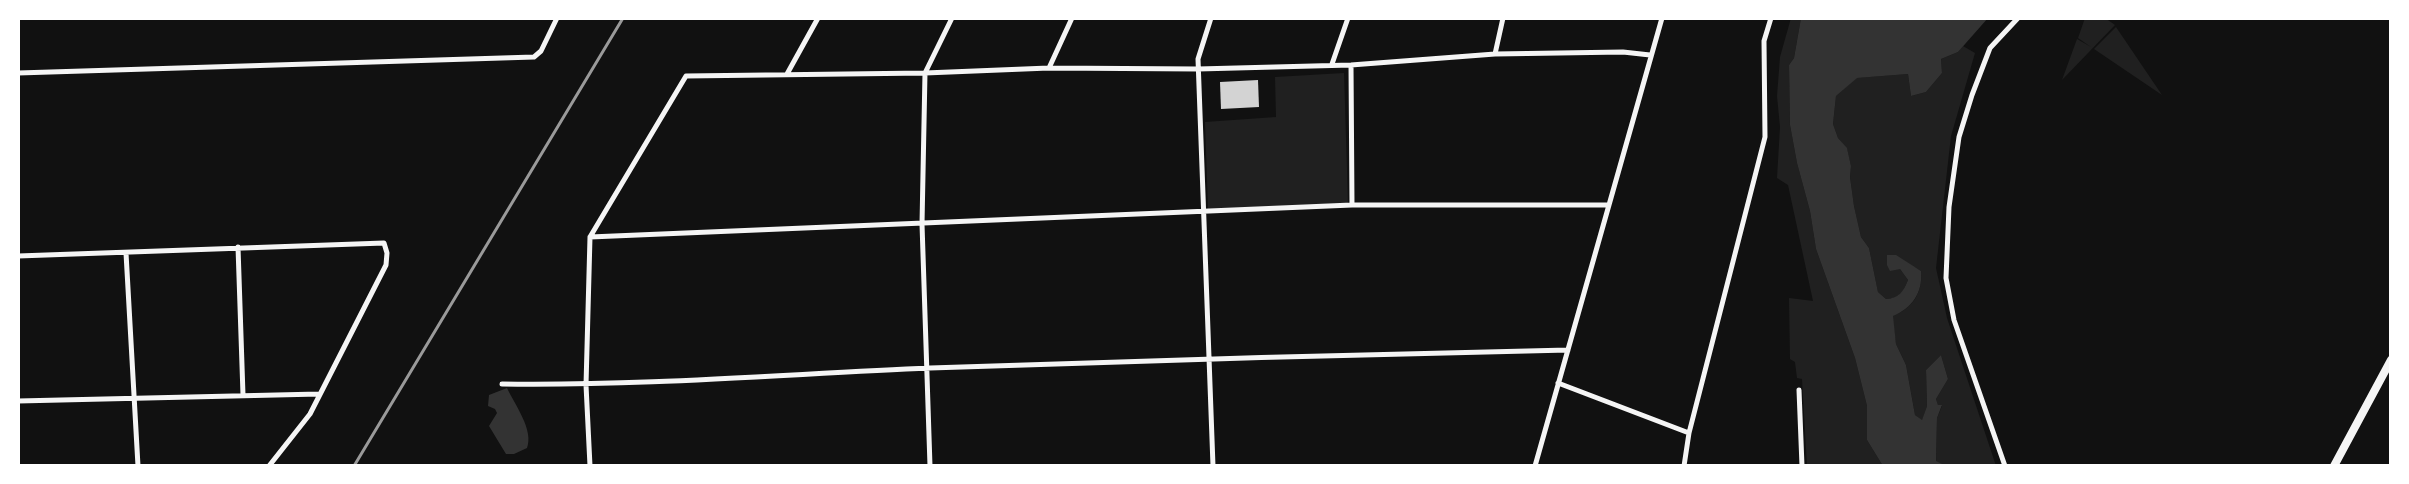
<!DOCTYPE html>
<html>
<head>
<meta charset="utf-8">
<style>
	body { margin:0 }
	#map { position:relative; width:2409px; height:484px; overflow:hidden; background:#111; font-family:Arial,sans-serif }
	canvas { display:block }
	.frame { position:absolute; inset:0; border:20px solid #fff; pointer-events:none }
</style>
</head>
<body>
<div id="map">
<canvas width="2409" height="484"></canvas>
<div class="frame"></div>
</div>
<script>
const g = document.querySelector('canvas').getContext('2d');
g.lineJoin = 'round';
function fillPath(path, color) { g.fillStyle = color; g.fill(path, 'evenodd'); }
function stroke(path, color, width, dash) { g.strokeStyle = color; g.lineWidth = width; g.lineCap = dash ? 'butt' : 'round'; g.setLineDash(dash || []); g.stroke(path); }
const green = new Path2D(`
	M1791 18H1801L1794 58 1789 65 1790 125 1797 163 1810 211 1816 249 1855 358 1867 406V440L1883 466H1807L1802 379 1797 378 1795 362 1790 359 1789 298 1813 301 1788 185 1777 178 1780 127 1777 96 1780 57Z
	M2085 18H2105L2115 25 2062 80 2077 39 2091 47 2078 38Z
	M2116 27 2162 95 2094 49Z
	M1963 46 1975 53 1951 136 1936 268 1947 318 1996 466H1941V464L1936 462 1937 418 1942 406 1938 405 1936 399 1948 379 1941 355 1926 370 1927 406 1922 421 1915 415 1906 365 1896 344 1892 316C1912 309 1923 293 1921 271L1914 267 1900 269 1908 280C1903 292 1900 298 1886 299L1878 292 1869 248 1861 237 1854 206 1850 177 1851 166 1847 149 1838 138 1833 124 1836 96 1856 78 1908 74 1911 96 1926 92 1942 73 1941 59 1958 52Z
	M1344 73 1348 203 1208 209 1205 122 1276 117 1275 77Z`);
const water = new Path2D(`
	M1801 18H1988L1958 52 1941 59 1942 73 1926 92 1911 96 1908 74 1857 78 1836 96 1833 124 1838 138 1847 148 1851 166 1850 177 1854 206 1861 237 1869 248 1878 292 1886 299C1899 298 1903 292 1908 280L1900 269 1890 271 1887 265V255H1896L1921 271C1923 293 1912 308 1893 316L1896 344 1906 365 1915 415 1922 420 1927 406 1926 370 1941 355 1948 379 1936 399 1938 405H1942L1937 418 1936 461 1942 464 1941 466H1883L1867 440V406L1855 358 1816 249 1810 211 1797 163 1790 125 1789 65 1794 58Z
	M507 388C515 405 534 430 527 448L514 454H506L489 426 497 413 495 409 488 406 489 395Z`);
const building = new Path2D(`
	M1258 80 1259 107 1221 109 1220 82Z`);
const minor = new Path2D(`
	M1211 18 1198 59 1213 466
	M1495 54 1503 18
	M1332 64 1348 18
	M1351 65 1352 205
	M1049 68 1072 18
	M18 73 534 57 541 51 557 18
	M787 74 818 18
	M590 237 1352 205H1609
	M238 247 243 395
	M126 253 138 466
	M18 256 384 243 387 253 386 265 310 414 269 466
	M1558 383 1689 433
	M502 384C645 386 788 374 930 368 1143 360 1355 355 1568 350
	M1799 390 1802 466
	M18 401 319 394
	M590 466 586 385 590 237 686 76 925 73 1049 68 1198 69 1351 65 1495 54 1623 52 1650 55
	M930 466 922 224 925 73 952 18
	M1535 466 1662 18
	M1684 466 1689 433 1765 137 1764 41 1771 18
	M2005 466 1954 320 1946 278 1949 207 1959 137 1972 95 1990 48 2018 18`);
const secondary = new Path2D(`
	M2334 466 2391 360`);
const rail = new Path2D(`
	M354 466 623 18`);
fillPath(green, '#202020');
fillPath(water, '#333');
fillPath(building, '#d3d3d3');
stroke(minor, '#f5f5f5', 5);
stroke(secondary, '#f5f5f5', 8);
stroke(rail, '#9a9a9a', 3);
</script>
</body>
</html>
